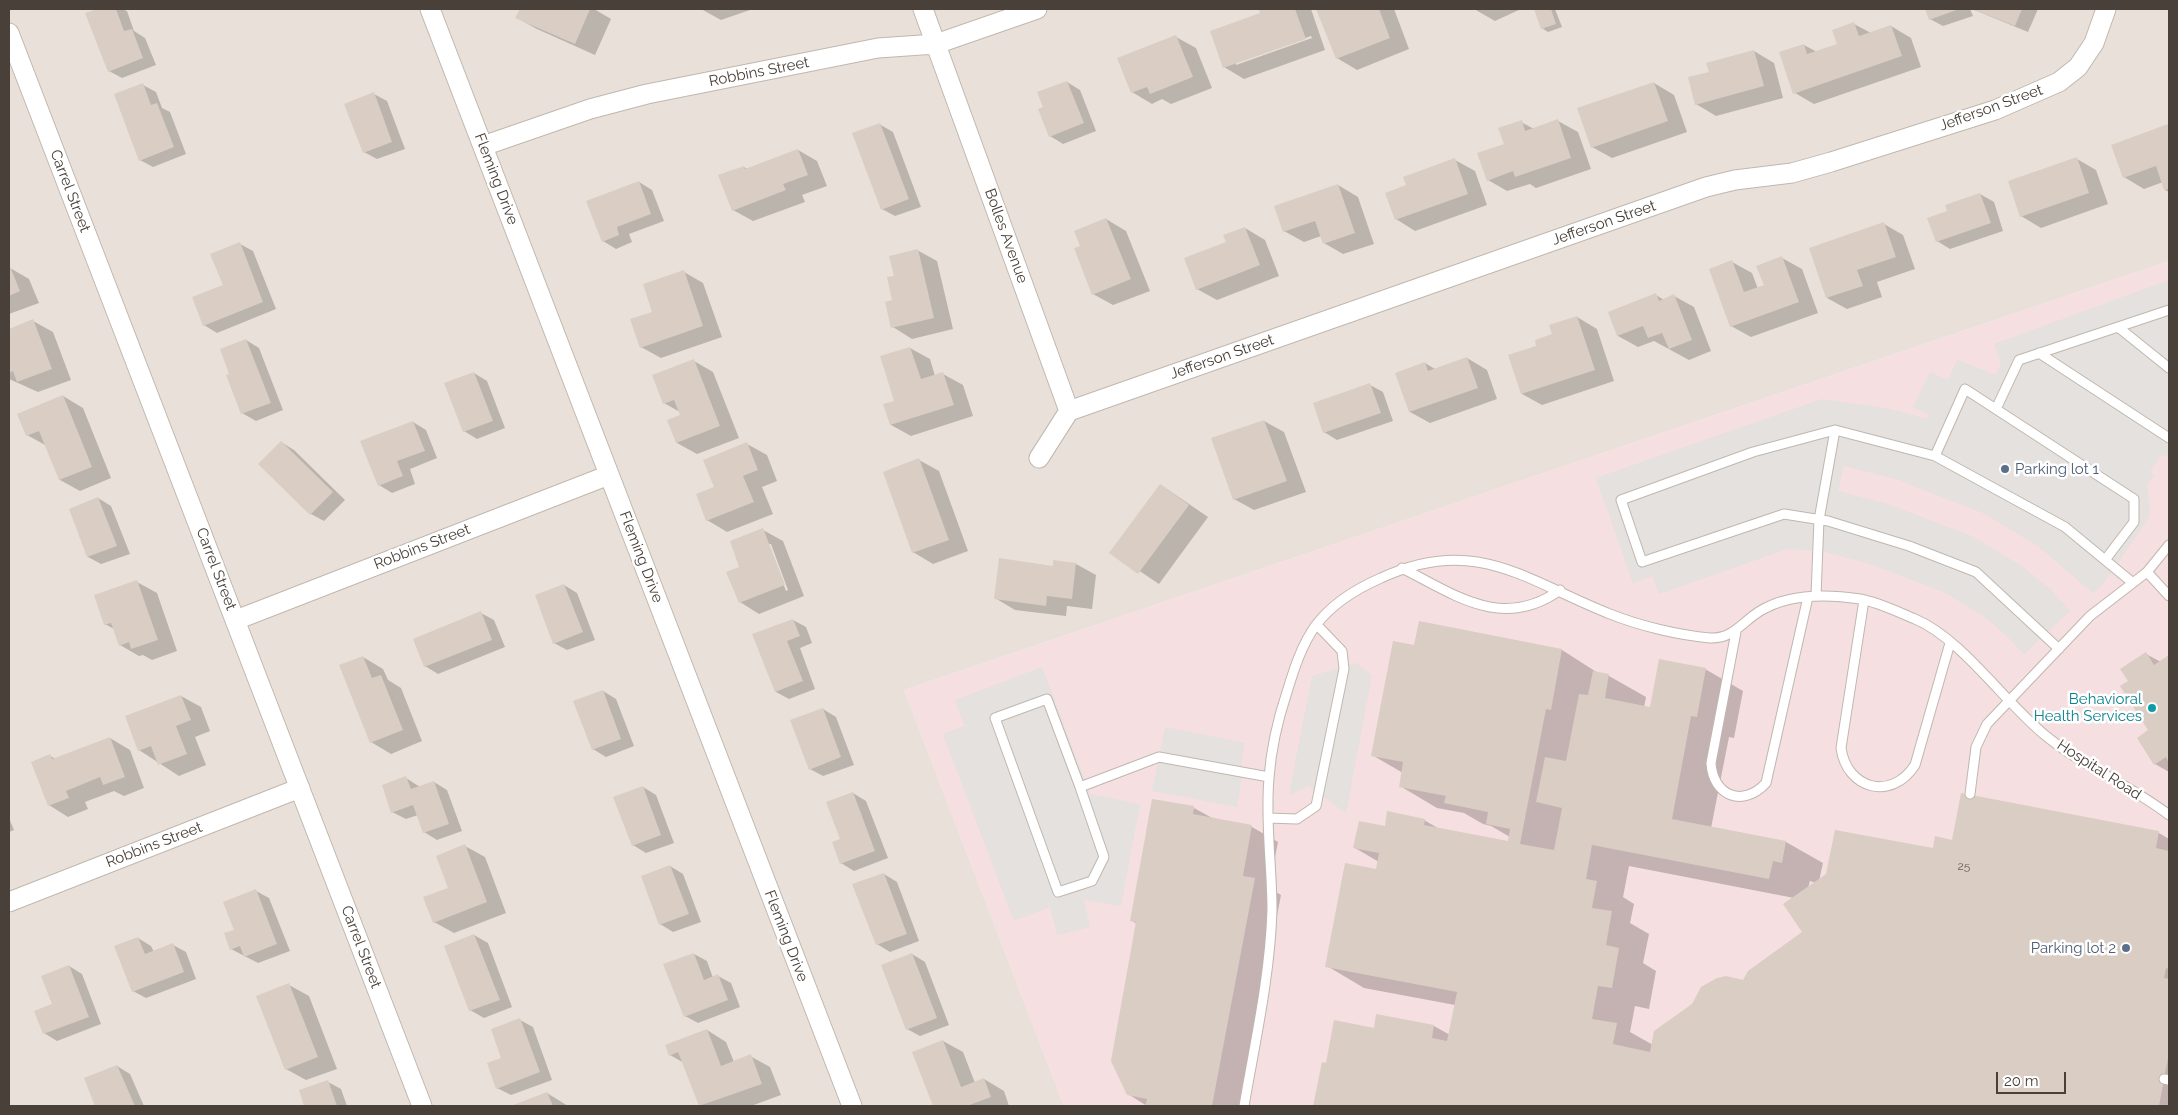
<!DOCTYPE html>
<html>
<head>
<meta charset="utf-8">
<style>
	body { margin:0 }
	#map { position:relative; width:2178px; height:1115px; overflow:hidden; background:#f5f0eb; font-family:Raleway,sans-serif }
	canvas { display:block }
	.frame { position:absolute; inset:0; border:10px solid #494039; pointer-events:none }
	.scale { position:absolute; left:1996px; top:1072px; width:70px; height:22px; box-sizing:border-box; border:2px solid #494039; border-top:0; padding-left:6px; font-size:15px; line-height:18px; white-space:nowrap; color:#494039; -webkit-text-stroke:4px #fff; paint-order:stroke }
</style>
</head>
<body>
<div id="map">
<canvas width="2178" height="1115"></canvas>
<div class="frame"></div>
<div class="scale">20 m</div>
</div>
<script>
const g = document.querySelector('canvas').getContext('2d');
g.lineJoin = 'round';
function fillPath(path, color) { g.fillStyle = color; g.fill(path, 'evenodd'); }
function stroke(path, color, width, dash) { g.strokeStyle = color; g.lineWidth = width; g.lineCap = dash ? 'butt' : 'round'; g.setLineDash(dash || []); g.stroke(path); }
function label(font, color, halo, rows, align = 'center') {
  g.font = font + ' Raleway,sans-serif'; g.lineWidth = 5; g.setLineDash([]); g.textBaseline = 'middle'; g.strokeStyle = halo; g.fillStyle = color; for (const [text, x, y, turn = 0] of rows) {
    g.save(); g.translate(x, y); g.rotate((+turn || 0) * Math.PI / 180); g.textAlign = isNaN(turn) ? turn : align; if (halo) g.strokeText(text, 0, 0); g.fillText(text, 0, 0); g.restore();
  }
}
const residential = new Path2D(`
	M9 9H2169V261L904 690 1064 1106H9Z`);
const medical = new Path2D(`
	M2169 261V1106H1064L904 690Z`);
const parking = new Path2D(`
	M2169 280V458L2162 454 2150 472 2154 475 2147 485 2150 509 2148 519 2103 584 2093 593 2038 546 1985 514 1896 479 1844 466 1838 491 1888 504 1974 537 2023 567 2051 590 2070 611 2024 654 2007 636 1985 617 1946 593 1870 564 1822 551 1787 549 1659 594 1653 576 1633 583 1596 478 1822 399 1891 409 1927 419 1928 414 1913 407 1930 372 1948 380 1957 360 1996 375 2001 363 1994 344Z
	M1356 663 1372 675 1346 813 1309 786 1289 795 1312 676Z
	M1042 667 1090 794 1140 804 1121 906 1084 900 1090 927 1057 935 1050 907 1014 921 943 734 965 726 955 700Z
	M1165 727 1245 743 1239 775 1242 776 1237 807 1152 791Z`);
const shadow = new Path2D(`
	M100 9H122L127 11 134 31 145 38 156 65 122 78 109 71 87 14Z
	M521 9H594L611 19 595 55 537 29 517 18Z
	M701 9H749L750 10 721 20Z
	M1260 9H1311L1325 50 1244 79 1224 67 1262 14ZM1311 36 1312 38 1236 65V62Z
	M1318 9H1394L1409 49 1357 70 1337 58Z
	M1474 9H1521L1495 21Z
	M1535 9H1555L1562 27 1548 32 1542 28Z
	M1926 9H1970L1973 16 1943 26 1930 19Z
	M1972 9H2038L2028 32Z
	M1854 24 1871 33 1891 26 1911 38 1921 67 1814 104 1795 93 1804 45 1817 52 1839 45Z
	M1176 37 1196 48 1212 88 1171 104 1162 99 1152 104 1132 92Z
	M1754 51 1774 63 1783 98 1716 116 1696 104 1710 73Z
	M1067 82 1080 90 1096 131 1063 144 1050 136 1044 108Z
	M1654 83 1674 95 1687 132 1612 158 1592 147Z
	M143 85 156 92 162 108 170 112 186 154 153 167 140 160Z
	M374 94 387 101 405 149 377 159 364 152Z
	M1558 121 1578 132 1591 169 1536 188 1530 184 1507 191 1488 180 1505 145 1521 122 1534 129Z
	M879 124 893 132 921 207 895 216 882 209Z
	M2168 126 2169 192 2165 190 2163 182 2144 189 2124 177Z
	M798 150 817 161 827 186 802 195 805 202 753 221 733 210 744 167 747 169Z
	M2077 159 2096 170 2108 204 2041 228 2021 216Z
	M1455 160 1475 171 1487 205 1415 231 1396 219 1408 186Z
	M639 182 652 190 664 221 629 234 632 242 616 249 603 241Z
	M1338 185 1358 197 1374 244 1343 254 1324 243 1321 236 1304 242 1284 231Z
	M1980 194 1994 202 2003 231 1950 249 1937 241 1948 212Z
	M1106 219 1126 231 1150 291 1113 305 1093 294 1081 247Z
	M1884 224 1903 235 1915 269 1877 282 1882 297 1847 309 1827 298Z
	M1245 228 1265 240 1279 276 1217 300 1197 289 1227 243Z
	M240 244 253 251 276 309 217 333 204 325 224 286Z
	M917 250 937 261 953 329 912 339 893 327 894 301 895 277Z
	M1782 258 1802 269 1818 313 1751 337 1731 326 1732 262 1752 273 1758 289 1765 286Z
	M9 264 10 268 29 279 39 303 9 314Z
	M684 272 703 283 722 337 661 358 641 347 654 312Z
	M1656 295 1664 300 1674 296 1694 307 1711 351 1689 360 1654 341 1638 347 1618 336 1609 313Z
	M1577 317 1597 329 1614 381 1542 405 1522 394 1510 356 1538 347Z
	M33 321 53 332 71 380 38 392 9 379V330Z
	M246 340 259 348 283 410 256 421 242 413 231 374Z
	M910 348 930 359 935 376 943 374 963 385 973 416 911 436 891 425Z
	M1467 358 1487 370 1497 399 1430 423 1410 412 1397 373 1425 363 1435 369Z
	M694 361 713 372 739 438 697 454 677 443 669 420 681 415 680 412 664 403Z
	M474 373 487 381 505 428 477 439 464 431Z
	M1370 385 1383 392 1393 421 1337 440 1324 432Z
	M63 396 83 408 111 478 80 491 60 480 47 446 27 435Z
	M1264 421 1284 432 1306 492 1254 510 1234 499Z
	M413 422 426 430 437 458 410 469 415 484 392 493 379 485Z
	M281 442 294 450 345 500 324 521 311 514Z
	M747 444 767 455 777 481 762 487 773 514 727 532 707 520 716 488Z
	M919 460 939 471 968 551 933 564 913 552Z
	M1161 485 1208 517 1159 584 1111 552Z
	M98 498 111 506 130 554 101 564 88 557Z
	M763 530 783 541 804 596 759 614 740 602 741 567ZM768 544H771L788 590 786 591Z
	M1055 561 1076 564 1096 575 1092 609 1067 606 1066 616 1015 610 995 598 1054 567Z
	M137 582 157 593 177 651 152 660 143 655 139 656 120 645 114 629 105 624Z
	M564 585 577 593 595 640 567 650 554 643Z
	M481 613 494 620 505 647 438 674 425 666Z
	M793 620 806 627 812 643 800 648 815 689 789 699 776 692 754 635Z
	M1415 646 1562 650 1598 673 1609 676 1646 697 1644 707 1651 709 1705 669 1743 691 1734 738 1729 737 1711 828 1786 842 1823 863 1819 881 1934 850 1953 841 2159 833 2169 839V1106H1314L1323 1064 1327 1065 1375 1029 1434 1026 1450 1035 1455 1005 1364 988 1327 966 1377 870 1379 862 1355 848 1386 828 1424 820 1441 830 1509 843 1510 837 1491 826 1483 824 1464 813 1437 808 1400 786 1403 773 1372 755ZM1629 866 1794 898 1804 932 1744 981 1692 1005 1653 1045 1630 1032 1635 1006 1649 1009 1656 971 1643 963 1649 934 1630 923 1634 904 1623 897ZM1810 881 1816 883 1808 888Z
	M2146 654 2161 662 2169 656V772L2155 764 2150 731 2129 682Z
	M363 657 383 669 388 680 401 688 422 741 391 754 371 742Z
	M603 691 616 699 634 746 606 757 593 749Z
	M181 696 201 707 210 731 195 737 206 765 179 776 139 750Z
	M823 709 836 717 854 765 823 776 810 769Z
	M110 738 130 750 144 788 124 796 114 791 85 802 88 809 68 817 49 805 50 756 56 759Z
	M406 778 420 787 434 782 447 790 462 831 437 840 424 832 418 815 406 819 392 812Z
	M643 787 656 795 674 843 646 853 633 845Z
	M853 793 866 801 888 858 854 871 841 863 842 840Z
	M1194 808 1214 819 1252 827 1278 842 1269 888 1281 895 1241 1106H1147L1128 1094 1137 924 1131 920Z
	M9 818 14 830 9 832Z
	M465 846 485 857 506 913 454 933 434 922 450 888Z
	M670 866 683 874 701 922 673 932 660 924Z
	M884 874 897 882 919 941 890 952 877 944Z
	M256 891 269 898 290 951 258 963 231 949Z
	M474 935 488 943 512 1007 484 1018 470 1010Z
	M138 938 151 946 154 952 173 945 186 952 196 979 146 998 133 991Z
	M694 954 707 961 713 978 718 976 731 983 740 1007 698 1023 685 1016Z
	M912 954 925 962 949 1025 920 1036 907 1029Z
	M69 966 82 974 101 1024 57 1041 44 1033Z
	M289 985 309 996 337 1069 306 1080 286 1069Z
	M520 1020 533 1027 552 1080 511 1095 497 1088 503 1058Z
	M707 1030 726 1042 734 1062 750 1056 770 1067 781 1095 751 1106H701L684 1063 670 1055Z
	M943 1041 963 1052 975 1083 984 1079 1004 1091 1009 1106H934L914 1052Z
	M117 1066 130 1074 144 1106H97L85 1079Z
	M328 1082 341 1089 347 1106H305L300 1091Z
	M547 1093 568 1106H514Z`);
const building = new Path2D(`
	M97 9H116L124 31 132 29 143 58 108 72 85 13Z
	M520 9H590L575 44 515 18Z
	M1259 9H1295L1306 39 1223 68 1210 31 1260 13Z
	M1316 9H1379L1390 38 1336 59Z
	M1534 9H1551L1556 24 1541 29Z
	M1925 9H1959L1929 20Z
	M1972 9H2022L2015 26Z
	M1854 22 1859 36 1891 25 1902 56 1793 94 1779 52 1804 44 1807 54 1837 44 1832 30Z
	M1176 35 1193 77 1150 94 1147 87 1131 93 1117 58Z
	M1754 50 1764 86 1695 105 1688 77 1709 72 1706 63Z
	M1067 81 1084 123 1049 137 1038 109 1043 107 1037 92Z
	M1654 82 1668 121 1591 148 1577 108Z
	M143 83 151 105 157 103 174 147 139 161 114 94Z
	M374 92 392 142 363 153 344 104Z
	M1558 119 1571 158 1515 177 1513 171 1487 181 1477 153 1504 144 1498 128 1522 120 1525 131Z
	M880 123 909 199 881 210 852 133Z
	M2168 124 2169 189 2164 190 2156 166 2123 178 2111 145Z
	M798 149 808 175 783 184 786 190 732 211 718 175 744 166 745 169Z
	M2077 157 2089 193 2020 217 2008 181Z
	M1455 158 1468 194 1395 220 1385 193 1406 185 1403 177Z
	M639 181 651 214 617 227 619 235 602 242 586 201Z
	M1338 184 1355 233 1323 244 1315 221 1283 232 1274 206Z
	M1980 193 1991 223 1936 242 1927 218 1947 211 1945 205Z
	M1106 218 1131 279 1092 295 1074 248 1080 246 1074 231Z
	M1884 222 1896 257 1857 270 1863 286 1826 298 1809 248Z
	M1245 227 1260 265 1196 290 1184 258 1226 242 1223 235Z
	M240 242 263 302 203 326 192 297 223 285 210 254Z
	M918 249 934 318 891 328 885 302 892 300 887 277 894 276 889 256Z
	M1782 256 1799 302 1730 327 1709 269 1732 260 1744 292 1764 285 1756 266Z
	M9 264 20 291 9 296Z
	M684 270 703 326 640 348 630 319 652 312 643 284Z
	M1656 293 1659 301 1674 294 1692 340 1669 349 1662 333 1648 338 1643 326 1617 336 1608 312Z
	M1577 316 1595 370 1521 394 1508 355 1536 346 1535 340 1552 334 1549 325Z
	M33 319 52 369 17 382 13 371 9 373V329Z
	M246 339 271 403 241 414 226 375 229 374 220 349Z
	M910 347 921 379 943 372 954 405 890 425 883 404 894 401 880 356Z
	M1467 357 1478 388 1409 412 1395 373 1425 362 1428 371Z
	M694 359 720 426 676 443 667 420 680 415 674 400 663 404 652 375Z
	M474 372 493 421 463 432 444 383Z
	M1370 383 1381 413 1323 433 1313 403Z
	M63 395 92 467 59 480 39 431 26 436 17 414Z
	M1264 420 1287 481 1233 500 1211 438Z
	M413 421 425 451 397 461 403 476 378 486 360 441Z
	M281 441 333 492 310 515 258 464Z
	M747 442 758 470 743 476 754 502 706 521 696 494 714 487 703 460Z
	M919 458 949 540 912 553 883 472Z
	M1160 484 1189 505 1138 574 1109 553Z
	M98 497 117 546 87 557 69 509Z
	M763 528 785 585 739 603 726 572 739 567 730 541Z
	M999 558 1053 566V560L1076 563 1072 599 1047 596 1046 606 994 599Z
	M137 580 158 640 131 649 129 642 119 646 111 623 104 625 94 595Z
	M564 584 583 632 553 644 535 595Z
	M481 611 492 640 424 667 413 639Z
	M793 619 800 636 787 641 803 681 775 692 752 634Z
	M1419 621 1562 649 1551 710 1546 709 1520 844 1554 850 1562 808 1536 802 1545 757 1566 761 1579 694 1588 695 1593 671 1609 674 1605 698 1650 707 1659 659 1706 668 1697 717 1691 716 1672 819 1786 841 1782 863 1773 861 1769 879 1592 845 1586 879 1597 881 1592 908 1612 911 1606 945 1619 948 1612 988 1598 986 1592 1019 1617 1023 1613 1044 1650 1052 1654 1031 1692 1004 1701 987 1717 978 1726 976 1743 980 1748 971 1802 932 1783 904 1826 874 1835 830 1933 848 1935 836 1952 840 1961 793 2159 831 2156 848 2169 851V969L2166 968 2164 978 2169 979V1053L2159 1106H1313L1322 1062 1326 1063 1334 1020 1374 1028 1376 1014 1434 1025 1432 1038 1447 1041 1457 992 1325 967 1345 863 1376 869 1379 853 1353 848 1359 821 1385 826 1387 811 1425 819 1424 825 1508 841 1510 829 1486 824 1488 812 1444 803 1446 796 1399 787 1403 762 1371 756 1393 641 1414 645Z
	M2146 652 2154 665 2169 655V763L2166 757 2154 765 2137 738 2148 730 2120 686 2128 681 2120 669Z
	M363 656 372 678 381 675 403 730 370 743 339 665Z
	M603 690 621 739 592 750 573 701Z
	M181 695 191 720 176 726 187 754 158 765 151 746 138 751 125 716Z
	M823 708 841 757 809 770 790 720Z
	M110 737 125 777 103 785 100 777 66 791 69 798 48 806 31 762 50 754 52 759Z
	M406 776 411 789 434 781 449 824 423 833 413 805 391 813 382 785Z
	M643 786 661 835 632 846 613 797Z
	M853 792 875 851 840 864 832 842 840 839 826 802Z
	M1152 799 1194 806 1193 814 1252 825 1243 876 1255 878 1212 1106H1145L1147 1099 1127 1095 1111 1061 1136 922 1130 921Z
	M465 844 487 902 433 923 423 897 448 888 436 856Z
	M670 865 689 914 659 925 641 876Z
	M884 873 907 934 876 945 852 884Z
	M256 889 277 944 244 957 240 946 230 950 224 933 234 930 223 902Z
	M474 934 500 1000 469 1011 444 946Z
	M138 937 145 954 173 943 184 972 132 992 114 946Z
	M694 953 704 980 718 974 728 1000 684 1017 663 964Z
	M912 953 937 1018 906 1030 881 965Z
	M69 965 89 1017 43 1034 34 1011 52 1004 41 976Z
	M289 983 318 1057 285 1070 256 996Z
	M520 1018 540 1072 496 1089 487 1063 501 1058 491 1029Z
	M707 1029 721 1066 751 1054 762 1084 699 1106 678 1052 669 1056 665 1045Z
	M943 1040 961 1087 984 1078 991 1097 967 1106H933L912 1052Z
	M117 1065 135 1106H95L84 1078Z
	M328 1080 337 1106H304L299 1090Z
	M547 1092 553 1106H511Z`);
const lane = new Path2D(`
	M2118 327 2169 368
	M2039 353 2169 438
	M1996 409 2019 360 2169 310
	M1935 456 1965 389 2134 499V522L2105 560
	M1402 568C1455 595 1503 631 1560 590
	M2147 572 2169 596
	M1816 596 1819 520 1835 430
	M1864 600 1841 748C1847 790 1892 801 1915 765L1950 643
	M1736 632 1711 763C1713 796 1743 808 1766 783L1808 597
	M2059 649 1976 572 1909 546 1828 521 1784 514 1642 562 1621 500 1753 452 1835 430 1935 456 2065 527 2133 583
	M1080 787 1104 857 1092 881 1058 892 995 718 1047 699 1080 787 1159 757 1269 777
	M1970 794 1976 747 1987 724 2090 616 2147 572 2169 545
	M1268 818 1297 819 1316 806 1344 669 1342 651 1317 625
	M2164 1079 2169 1080
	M1244 1106C1255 1042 1270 976 1272 910 1272 866 1265 822 1269 778 1271 749 1278 719 1287 692 1294 669 1302 644 1316 625 1332 604 1358 588 1381 578 1476 534 1526 581 1610 614 1640 626 1678 635 1710 638 1733 639 1742 622 1760 611 1788 594 1827 594 1860 599 1878 602 1898 612 1915 619 1961 638 2005 703 2046 736 2084 767 2132 786 2169 815`);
const street = new Path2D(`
	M430 9 852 1106
	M923 9 1069 411 1039 458
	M9 33 422 1106
	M483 146 590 109 647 94 878 48 936 44 1037 9
	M1069 411 1706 187 1735 180 1792 173 1831 162 1995 110 2059 82 2078 67 2094 43 2106 9
	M236 620 609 475
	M9 902 300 788`);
const markers = [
	[2005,469,5,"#5c6f8a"],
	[2152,708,5,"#0f9aa8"],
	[2126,948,5,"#5c6f8a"]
];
const numberNames = [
	["25",1964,866]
];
const streetNames = [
	["Robbins Street",759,72,-11],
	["Jefferson Street",1991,108,-20],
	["Fleming Drive",496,179,69],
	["Carrel Street",70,191,69],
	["Jefferson Street",1604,223,-19],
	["Bolles Avenue",1006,236,70],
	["Jefferson Street",1222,357,-19],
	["Robbins Street",422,547,-21],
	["Fleming Drive",641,557,69],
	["Carrel Street",216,569,69],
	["Hospital Road",2099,770,33],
	["Robbins Street",154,845,-21],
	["Fleming Drive",786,936,69],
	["Carrel Street",361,947,69]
];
const serviceNames = [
	["Parking lot 1",2015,469],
	["Parking lot 2",2116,948,"right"]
];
const cultureNames = [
	["Behavioral",2142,699],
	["Health Services",2142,716]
];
fillPath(residential, '#e9e1d9');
fillPath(medical, '#f5dfe0');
fillPath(parking, '#e4e1df');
fillPath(shadow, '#0003');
fillPath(building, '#d9cdc4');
stroke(lane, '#c0b7ae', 11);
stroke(street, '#c0b7ae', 21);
stroke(lane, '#fff', 9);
stroke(street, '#fff', 19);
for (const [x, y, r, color] of markers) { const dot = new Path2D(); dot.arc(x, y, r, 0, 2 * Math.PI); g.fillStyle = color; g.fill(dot); stroke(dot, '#fff', 2); }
label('12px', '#6d635c', null, numberNames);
label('15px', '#494039', '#fff', streetNames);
label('15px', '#4e5e75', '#fff', serviceNames, 'left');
label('15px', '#0d838f', '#fff', cultureNames, 'right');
</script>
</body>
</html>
